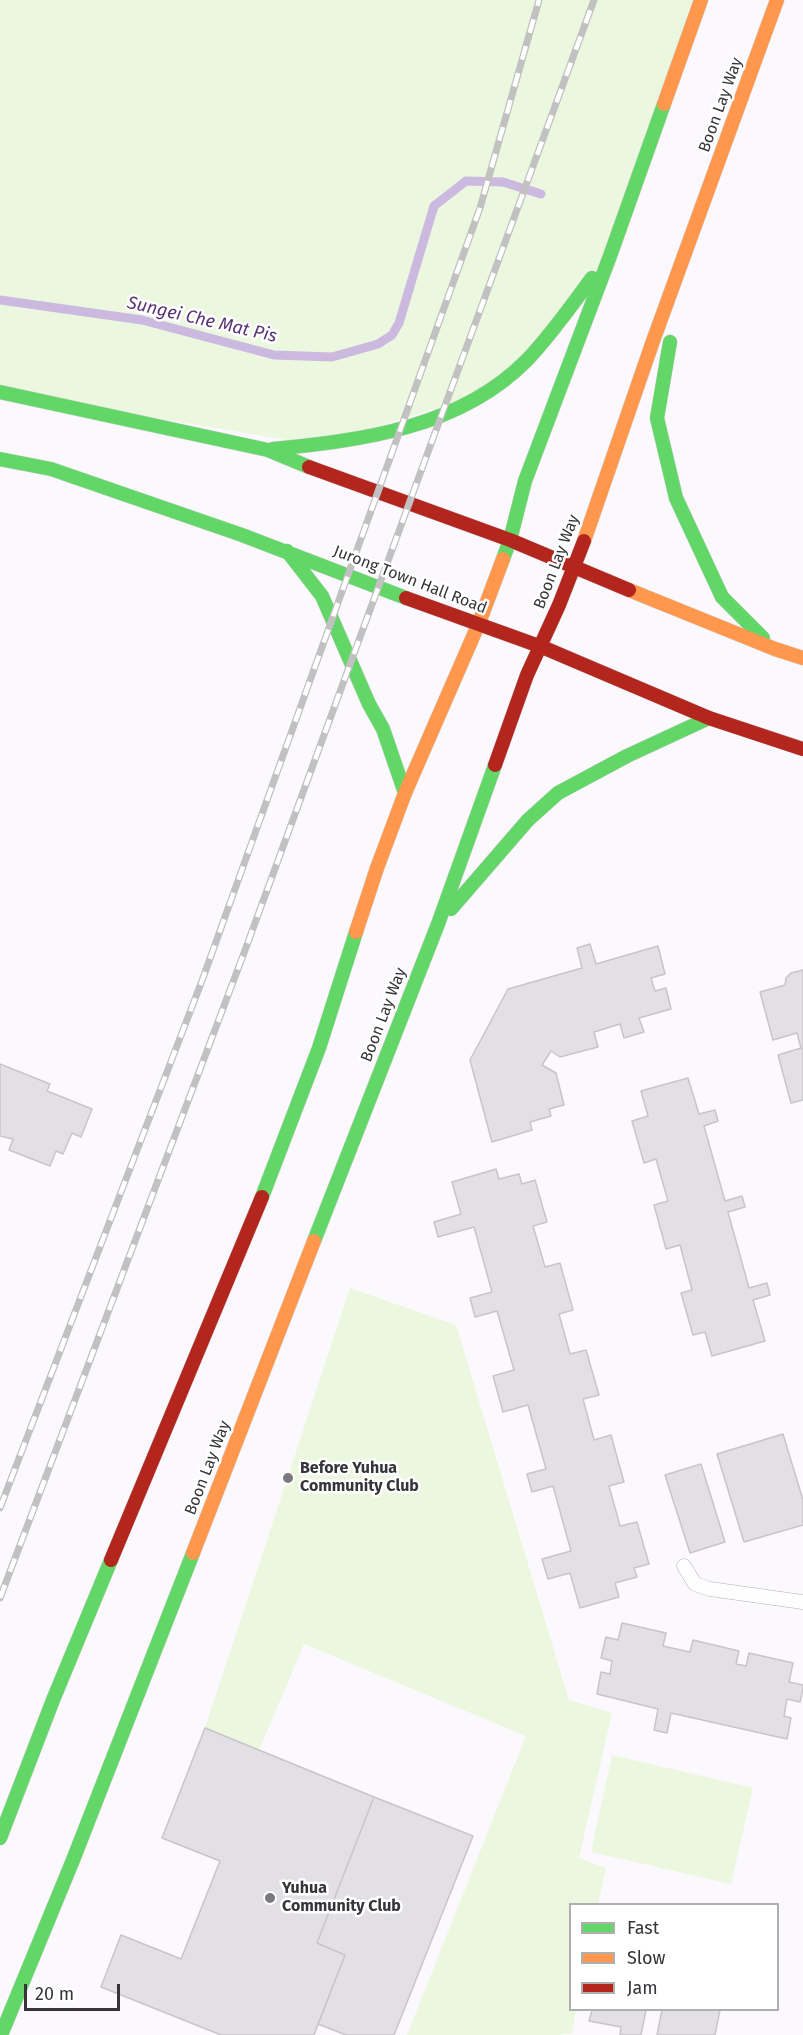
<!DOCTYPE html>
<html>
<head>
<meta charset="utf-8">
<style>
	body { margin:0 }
	#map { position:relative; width:803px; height:2035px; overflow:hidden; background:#fbf9fe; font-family:"Fira Sans",sans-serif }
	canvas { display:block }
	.legend { position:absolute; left:569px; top:1903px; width:210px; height:108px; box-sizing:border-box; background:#fff; border:2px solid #afaeb0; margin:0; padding:8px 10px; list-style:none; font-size:18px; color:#373439 }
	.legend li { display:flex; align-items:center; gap:12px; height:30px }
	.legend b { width:30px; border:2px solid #afaeb0 }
	.scale { position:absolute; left:24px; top:1984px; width:96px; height:27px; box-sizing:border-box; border:3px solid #373439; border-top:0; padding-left:8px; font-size:18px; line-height:21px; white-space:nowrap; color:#373439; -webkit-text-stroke:4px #fff; paint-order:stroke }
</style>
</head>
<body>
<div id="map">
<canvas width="803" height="2035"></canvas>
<ul class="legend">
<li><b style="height:8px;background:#63d668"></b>Fast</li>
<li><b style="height:8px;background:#ff974d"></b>Slow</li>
<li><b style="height:8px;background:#b3261e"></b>Jam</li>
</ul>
<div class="scale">20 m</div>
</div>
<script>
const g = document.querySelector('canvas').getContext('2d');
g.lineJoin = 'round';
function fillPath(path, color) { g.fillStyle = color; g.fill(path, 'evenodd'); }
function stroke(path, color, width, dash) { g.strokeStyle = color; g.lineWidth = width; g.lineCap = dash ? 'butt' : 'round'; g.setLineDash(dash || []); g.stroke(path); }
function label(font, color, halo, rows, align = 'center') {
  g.font = font + ' "Fira Sans",sans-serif'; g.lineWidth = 5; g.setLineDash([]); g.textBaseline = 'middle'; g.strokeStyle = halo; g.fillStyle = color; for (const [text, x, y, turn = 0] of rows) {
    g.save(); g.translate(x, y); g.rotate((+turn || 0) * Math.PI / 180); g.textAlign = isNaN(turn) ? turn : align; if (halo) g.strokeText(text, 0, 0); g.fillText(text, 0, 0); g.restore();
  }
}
const green = new Path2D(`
	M0 0H701L610 256 490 392 317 445 0 392Z
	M350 1288 456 1325 569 1700 612 1713 579 1858 606 1868 598 1904H570V2010H576L572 2033 558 2035H407L526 1736 304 1644 259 1750 205 1728Z
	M612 1755 753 1788 731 1884 591 1852Z`);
const stream = new Path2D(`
	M0 300 142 320 274 355 332 357 378 344 392 335 399 323 434 206 466 181 503 182 541 194`);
const building = new Path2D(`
	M590 944 596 964 658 946 665 974 651 978 655 991 666 988 671 1009 639 1018 644 1032 624 1038 620 1024 594 1032 598 1047 560 1057 551 1051 542 1065 556 1073 564 1105 549 1109 551 1116 530 1122 532 1130 492 1142 470 1060 508 989 582 968 577 948Z
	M803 970V1100L791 1103 778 1055 801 1048 797 1033 773 1040 760 992 785 985 786 978 791 973Z
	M0 1064 50 1084 47 1091 92 1109 81 1137 72 1133 63 1154 56 1151 50 1166 9 1150 13 1139 0 1136Z
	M688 1078 699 1114 715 1110 718 1121 704 1126 725 1201 742 1196 745 1207 728 1212 749 1288 767 1283 770 1295 753 1300 765 1341 712 1356 705 1332 693 1335 681 1293 692 1290 680 1245 666 1249 654 1205 668 1201 656 1159 644 1163 632 1121 648 1116 641 1091Z
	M496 1169 499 1179 519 1174 522 1184 535 1180 547 1222 533 1226 545 1267 560 1263 573 1310 559 1314 570 1354 586 1350 599 1395 583 1399 594 1440 611 1435 624 1482 609 1486 620 1526 637 1522 649 1564 634 1568 637 1577 615 1583 619 1597 580 1608 570 1573 548 1579 542 1559 571 1551 553 1486 532 1492 527 1474 546 1469 528 1405 503 1412 493 1376 514 1370 497 1311 475 1317 470 1298 492 1292 474 1227 438 1237 434 1222 461 1214 452 1182Z
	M783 1434 803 1500V1525L744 1542 717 1454Z
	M701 1464 725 1542 690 1553 665 1475Z
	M622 1623 666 1633 663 1646 690 1652 693 1640 739 1651 736 1664 746 1666 749 1653 793 1663 789 1682 803 1685V1689L800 1702 787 1699 784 1716 791 1718 787 1739 671 1713 667 1733 654 1730 658 1709 597 1694 601 1672 610 1674 612 1661 601 1658 606 1637 618 1640Z
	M205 1728 374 1797 317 1943 345 1955 314 2035H221L101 1987 121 1935 181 1959 220 1861 162 1838Z
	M374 1797 473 1836 394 2035H346L318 2024 345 1955 317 1943Z
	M592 2010H646L641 2035H620L621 2027 589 2021Z
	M660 2010H720L715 2035H657L662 2010Z`);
const lane = new Path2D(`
	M684 1566 695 1584 710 1589 803 1602`);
const fast = new Path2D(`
	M670 342 657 418 676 498 722 597 763 638
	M0 392 268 450 309 467
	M273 449C363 440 460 428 527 360 551 335 571 306 592 278
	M0 459 51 469 242 535 406 598
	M287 551 322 596 369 704 383 729 405 793
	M503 559 510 540 525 481 610 256 664 104
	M451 909 528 820 558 793 627 756 709 718
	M262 1197 319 1048 356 932
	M314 1241 438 924 495 765
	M0 1838 53 1700 111 1560
	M1 2035 73 1860 193 1553`);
const slow = new Path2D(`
	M664 104 701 0
	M584 541 653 341 777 0
	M629 590 775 649 803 658
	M356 932 377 868 405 793 479 623 503 559
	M193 1553 314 1241`);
const jam = new Path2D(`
	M309 467 510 540 629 590
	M406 598 542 647 709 718 803 749
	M495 765 527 675 559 605 584 541
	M111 1560 262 1197`);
const rail = new Path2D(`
	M0 1508 203 978 480 208 539 0
	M0 1598 244 953 594 0`);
const markers = [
	[288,1478,6,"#7c797e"],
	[270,1898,6,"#7c797e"]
];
const streetNames = [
	["Boon Lay Way",721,105,-70],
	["Boon Lay Way",557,562,-69],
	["Jurong Town Hall Road",410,580,21],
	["Boon Lay Way",384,1015,-69],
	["Boon Lay Way",208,1468,-69]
];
const poiNames = [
	["Before Yuhua",300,1469],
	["Community Club",300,1487],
	["Yuhua",282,1889],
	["Community Club",282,1907]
];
const waterNames = [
	["Sungei Che Mat Pis",202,320,13]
];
fillPath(green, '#ecf7e0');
stroke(stream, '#ccb9e0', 9);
fillPath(building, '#e2e0e4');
stroke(building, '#c7c5c9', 1.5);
stroke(lane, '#b2b0b4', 15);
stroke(fast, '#d5d4d7', 15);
stroke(slow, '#d5d4d7', 15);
stroke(jam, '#d5d4d7', 15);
stroke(lane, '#fefeff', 14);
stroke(fast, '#63d668', 14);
stroke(slow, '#ff974d', 14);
stroke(jam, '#b3261e', 14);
stroke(rail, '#c1c1c2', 7);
stroke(rail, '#fff', 4.5, [14]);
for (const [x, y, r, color] of markers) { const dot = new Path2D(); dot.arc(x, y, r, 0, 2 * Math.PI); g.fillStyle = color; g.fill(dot); stroke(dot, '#fff', 2); }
label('16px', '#373439', '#fff', streetNames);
label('bold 16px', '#373439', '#fff', poiNames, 'left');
label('italic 18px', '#583476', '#fff', waterNames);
</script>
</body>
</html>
